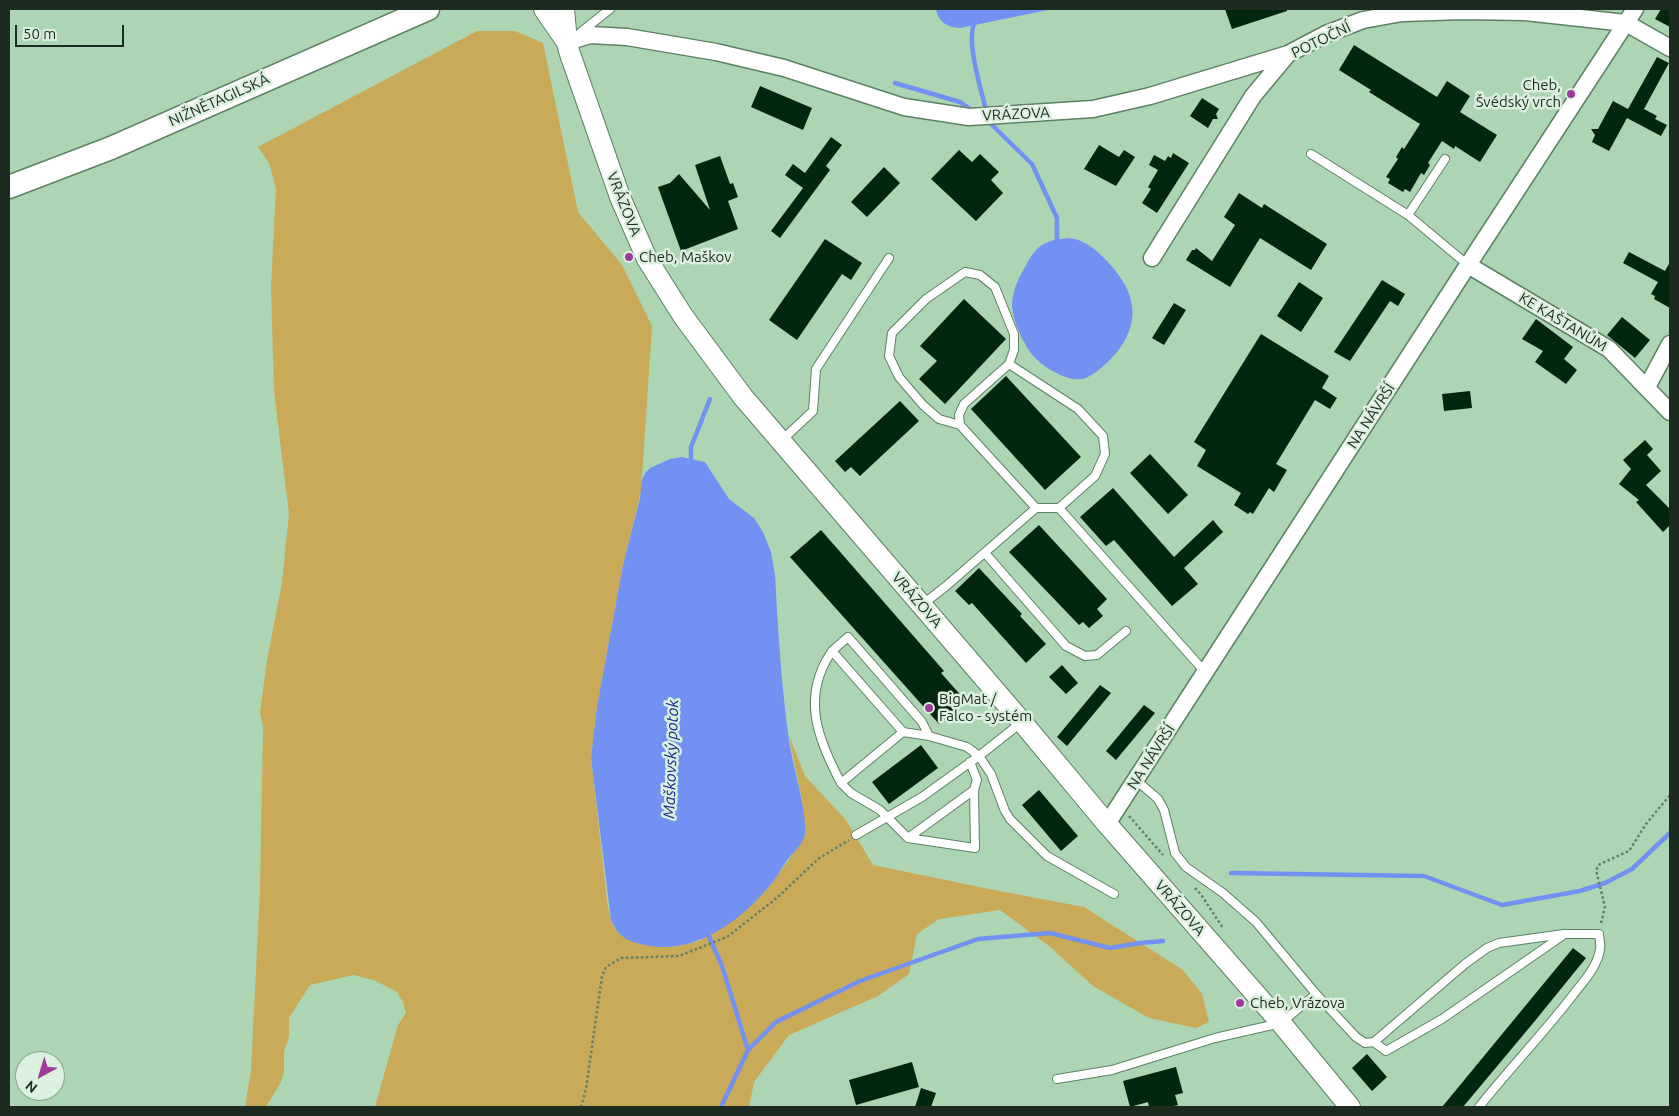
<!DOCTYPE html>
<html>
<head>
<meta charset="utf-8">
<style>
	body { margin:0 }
	#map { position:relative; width:1679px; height:1116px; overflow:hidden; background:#add5b4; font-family:Ubuntu,sans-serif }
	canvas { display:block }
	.frame { position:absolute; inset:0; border:10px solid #1c2b1f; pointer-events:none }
	.north { position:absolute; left:15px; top:1051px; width:50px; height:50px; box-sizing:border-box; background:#dcf0df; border:1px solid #8fa192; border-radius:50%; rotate:219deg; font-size:14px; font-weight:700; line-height:20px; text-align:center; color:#1c2b1f }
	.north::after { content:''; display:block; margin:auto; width:18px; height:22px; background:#a0399c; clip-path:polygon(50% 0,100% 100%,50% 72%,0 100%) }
	.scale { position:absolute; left:15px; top:25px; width:109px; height:22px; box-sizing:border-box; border:2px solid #1c2b1f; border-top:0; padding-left:6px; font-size:15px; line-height:18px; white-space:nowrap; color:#1c2b1f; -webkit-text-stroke:4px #dcf0df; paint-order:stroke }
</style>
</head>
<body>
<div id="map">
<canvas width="1679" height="1116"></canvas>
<div class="frame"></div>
<div class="north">N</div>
<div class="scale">50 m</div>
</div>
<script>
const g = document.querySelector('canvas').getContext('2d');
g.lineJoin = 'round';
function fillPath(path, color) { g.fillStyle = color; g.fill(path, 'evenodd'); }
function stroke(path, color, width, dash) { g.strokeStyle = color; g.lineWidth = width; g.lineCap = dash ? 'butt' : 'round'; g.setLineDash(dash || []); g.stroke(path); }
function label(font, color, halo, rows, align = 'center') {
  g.font = font + ' Ubuntu,sans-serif'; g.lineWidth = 5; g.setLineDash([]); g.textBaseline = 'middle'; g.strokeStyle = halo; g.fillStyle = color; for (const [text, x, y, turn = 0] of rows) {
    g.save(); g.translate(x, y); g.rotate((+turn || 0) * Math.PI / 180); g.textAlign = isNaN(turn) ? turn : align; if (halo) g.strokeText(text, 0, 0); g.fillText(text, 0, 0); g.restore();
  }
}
const green = new Path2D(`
	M477 31H515L543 43 578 212 622 265 652 326 641 492 623 565 597 707 591 758 608 908 613 926 621 936 673 947 699 941 712 934 732 920 771 884 801 843 805 831 802 800 788 733 805 776 846 820 873 865 994 890 1084 907 1183 970 1202 994 1209 1022 1196 1028 1149 1018 1093 986 1049 946 1000 910 939 919 917 934 909 974 878 996 789 1035 754 1082 749 1107H375L398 1025 406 1013 403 1002 397 992 374 980 353 975 310 985 289 1018V1037L284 1051V1071L281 1082 266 1107H245L251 1070 260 891 263 728 260 712 267 660 282 583 289 514 274 391 271 287 276 189 269 163 258 147Z`);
const water = new Path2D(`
	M936 9H1053L960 28C947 27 938 22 936 9Z
	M1069 238C1083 239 1094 248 1104 258 1131 285 1144 314 1120 348 1113 358 1094 377 1082 379 1066 382 1039 365 1030 352 1022 340 1013 321 1012 306 1012 292 1018 279 1025 267 1037 245 1044 240 1069 238Z
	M682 457 705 462 729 499 754 518 763 532 771 552 775 575C778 628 781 681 788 733 791 758 799 783 803 808 804 816 806 825 805 834 803 844 795 851 788 859 782 867 778 876 771 884 742 920 695 956 645 945 627 941 619 938 611 920L591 758 597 707 623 565 640 498 642 480 645 473 650 468 670 459Z`);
const stream = new Path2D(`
	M975 21C965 41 982 92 987 114
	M895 83 960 102 973 111
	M988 121 1032 164 1057 218V239
	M691 462V447L710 399
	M1231 873 1424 876 1502 905 1580 891 1605 883 1632 869 1670 833
	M707 932 722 966 748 1050 721 1107
	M748 1050 776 1022 860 981 978 939 1050 933 1110 948 1140 943 1163 941`);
const building = new Path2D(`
	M1225 9H1287V11L1232 29Z
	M1661 9H1670V27L1655 19Z
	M1354 45 1437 97 1447 81 1470 96 1460 112 1497 135 1480 162 1455 146 1454 149 1442 141 1428 163 1430 165 1424 175 1421 173 1410 192 1405 189 1403 192 1388 183 1390 179 1386 177 1398 159 1396 157 1402 147 1404 149 1420 124 1369 92 1371 90 1339 70Z
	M1657 57 1669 63 1644 109 1657 116 1655 119 1667 125 1661 136 1627 118 1609 151 1592 142 1595 135 1591 129H1598L1613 101 1628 109Z
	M760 86 812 108 803 130 751 107Z
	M1202 98 1219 109 1216 114 1218 119H1213L1208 128 1190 116Z
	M831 137 842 145 826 166 830 170 780 238 771 231 803 188 785 175 793 164 805 173Z
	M1099 145 1119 157 1124 150 1135 157 1116 186 1084 169Z
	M959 150 972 162 980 154 999 172 991 180 1003 193 976 221 931 179Z
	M1173 153 1189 163 1157 213 1142 203 1151 189 1148 187 1158 170 1149 165 1154 155 1165 161 1168 156 1171 158Z
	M720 156 730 184 733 183 738 197 728 201 738 229 681 251 658 187 670 183 679 174 710 210 695 165Z
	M884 167 900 183 867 217 851 202Z
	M1239 193 1262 208 1264 204 1327 244 1311 270 1260 238 1230 287 1186 260 1192 250H1195L1196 248 1212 261 1235 225 1224 217Z
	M825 239 862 263 851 280 842 274 797 340 769 320Z
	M1629 252 1665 271 1670 262V308L1654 299 1655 296 1651 294 1658 282 1623 263Z
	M1382 280 1405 294 1398 306 1390 301 1350 361 1334 352Z
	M1299 282 1323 298 1301 332 1277 316Z
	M964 299 1006 339 945 404 919 379 937 361 920 346Z
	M1174 303 1186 310 1164 345 1152 338Z
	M1622 317 1650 340 1635 358 1607 335Z
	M1536 319 1573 347 1564 359 1577 370 1566 384 1535 362 1543 351 1522 339Z
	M1261 334 1329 376 1322 388 1337 398 1330 409 1315 400 1276 464 1287 470 1274 492 1269 488 1253 514 1250 512 1248 514 1234 505 1241 493 1197 466 1206 450 1194 442Z
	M1006 376 1081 457 1045 490 971 409Z
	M1470 391 1472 408 1444 411 1442 394Z
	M900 401 919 421 860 476 851 467 845 472 835 461Z
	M1645 440 1653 449 1647 455 1661 471 1646 485 1670 509V525L1663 532 1636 502 1639 500 1619 484 1631 469 1623 460Z
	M1150 454 1188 495 1168 514 1130 473Z
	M1113 488 1174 557 1213 520 1223 532 1184 568 1198 584 1172 606 1114 540 1106 546 1080 517Z
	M1039 525 1107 599 1097 609 1103 616 1089 628 1083 622 1079 625 1009 552Z
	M821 530 944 671 941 673 966 701 939 724 790 557Z
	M979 568 1022 614 1020 616 1046 644 1026 663 972 603 969 605 955 591Z
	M1062 665 1078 683 1066 694 1049 677Z
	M1100 685 1111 693 1067 746 1057 737Z
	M1144 705 1155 713 1116 760 1106 751Z
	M921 745 938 768 889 804 872 782Z
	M1039 790 1078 836 1061 851 1022 805Z
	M1573 948 1586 958 1534 1022 1463 1107H1442Z
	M1367 1054 1387 1077 1372 1091 1352 1068Z
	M912 1062 919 1087 856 1105 849 1080Z
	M1176 1067 1183 1093 1175 1095 1178 1105 1170 1107H1149L1148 1102 1130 1107 1123 1081Z
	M921 1088 936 1093 931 1107H915Z`);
const path = new Path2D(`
	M1129 816 1163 855
	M1195 888 1202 896 1223 928
	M1601 923 1605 907 1596 870 1600 864 1629 851 1646 824 1670 795
	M581 1107 586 1089 602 976 606 967 621 958 679 956 727 937 778 897 818 859 849 840`);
const service = new Path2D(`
	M581 32 610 9
	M1311 154 1408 215 1468 265
	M1408 215 1445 159
	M1009 364 1078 409 1103 436 1105 454 1095 476 1059 508H1036L960 425 959 415 964 404Z
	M960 425 939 419 923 405 899 377 889 356 892 333 926 299 965 272 980 275 995 287 1014 334V350L1009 364
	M781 441 813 411 816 369 889 258
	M1059 508 1205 672
	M985 553 1066 646 1085 656 1097 655 1126 631
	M923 604 945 587 1036 508
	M832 651C801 696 817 738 841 783L903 732
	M929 736 922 722 848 637 832 651 903 732 929 736 967 747 979 756 1022 722
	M970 762 977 780 974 790 975 848 908 838 974 790
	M1136 780 1158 799 1164 810 1175 853 1186 867 1223 893 1256 922 1316 994 1356 1037 1365 1043 1374 1042 1465 964 1487 948 1499 943 1564 934H1599C1599 938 1601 944 1600 949 1598 966 1583 982 1573 995 1543 1034 1509 1069 1479 1107
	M841 783 851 793 880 810 908 838
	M856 835 922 797 979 756 991 774 1005 811 1010 819 1047 856 1114 894
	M1374 1042 1386 1051 1442 1019 1562 936
	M1057 1079 1112 1070 1215 1038 1281 1023 1316 994`);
const minor = new Path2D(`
	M567 42 590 35 627 37 716 52 784 68 904 107 969 117 1093 109 1150 96 1288 54
	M1152 258 1253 96 1288 54 1326 34 1363 20 1402 13 1463 11 1525 12 1626 23 1670 48
	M1468 265 1609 349 1670 412
	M1647 387 1670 344
	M1107 824 1468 265 1635 9`);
const tertiary = new Path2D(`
	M544 9 566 41
	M564 9 567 42 569 51 620 197 647 259 683 316 743 397 1022 722 1107 824 1281 1023 1350 1107`);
const secondary = new Path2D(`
	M9 187 111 148 428 9`);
const markers = [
	[1571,94,5,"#a0399c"],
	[629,257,5,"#a0399c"],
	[929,708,5,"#a0399c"],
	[1240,1003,5,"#a0399c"]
];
const streetNames = [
	["POTOČNÍ",1321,40,-26],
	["NIŽNĚTAGILSKÁ",219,100,-24],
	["VRÁZOVA",1016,114,-3],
	["VRÁZOVA",624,204,68],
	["KE KAŠTANŮM",1563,322,31],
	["NA NÁVRŠÍ",1371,416,-57],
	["VRÁZOVA",917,600,49],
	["NA NÁVRŠÍ",1151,757,-57],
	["VRÁZOVA",1180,908,49]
];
const poiNames = [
	["Cheb,",1561,85,"right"],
	["Švédský vrch",1561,102,"right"],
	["Cheb, Maškov",639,257],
	["BigMat /",939,699],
	["Falco - systém",939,716],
	["Cheb, Vrázova",1250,1003]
];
const waterNames = [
	["Maškovský potok",671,759,-88]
];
fillPath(green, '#c8aa58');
fillPath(water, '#7391f2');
stroke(stream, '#7391f2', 4.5);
fillPath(building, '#02260d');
stroke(service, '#5d8263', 10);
stroke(minor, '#5d8263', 19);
stroke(tertiary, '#5d8263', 22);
stroke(secondary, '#5d8263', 25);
stroke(path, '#637f68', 2.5, [2.5, 2.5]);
stroke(service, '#fff', 8);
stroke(minor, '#fff', 16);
stroke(tertiary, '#fff', 20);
stroke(secondary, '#fff', 22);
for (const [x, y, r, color] of markers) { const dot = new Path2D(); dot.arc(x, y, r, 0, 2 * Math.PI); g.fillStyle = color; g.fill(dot); stroke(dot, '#dcf0df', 2); }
label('15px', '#1c2b1f', '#dcf0df', streetNames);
label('15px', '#1c2b1f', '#dcf0df', poiNames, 'left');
label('italic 16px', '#1a2392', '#dcf0df', waterNames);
</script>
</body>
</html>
